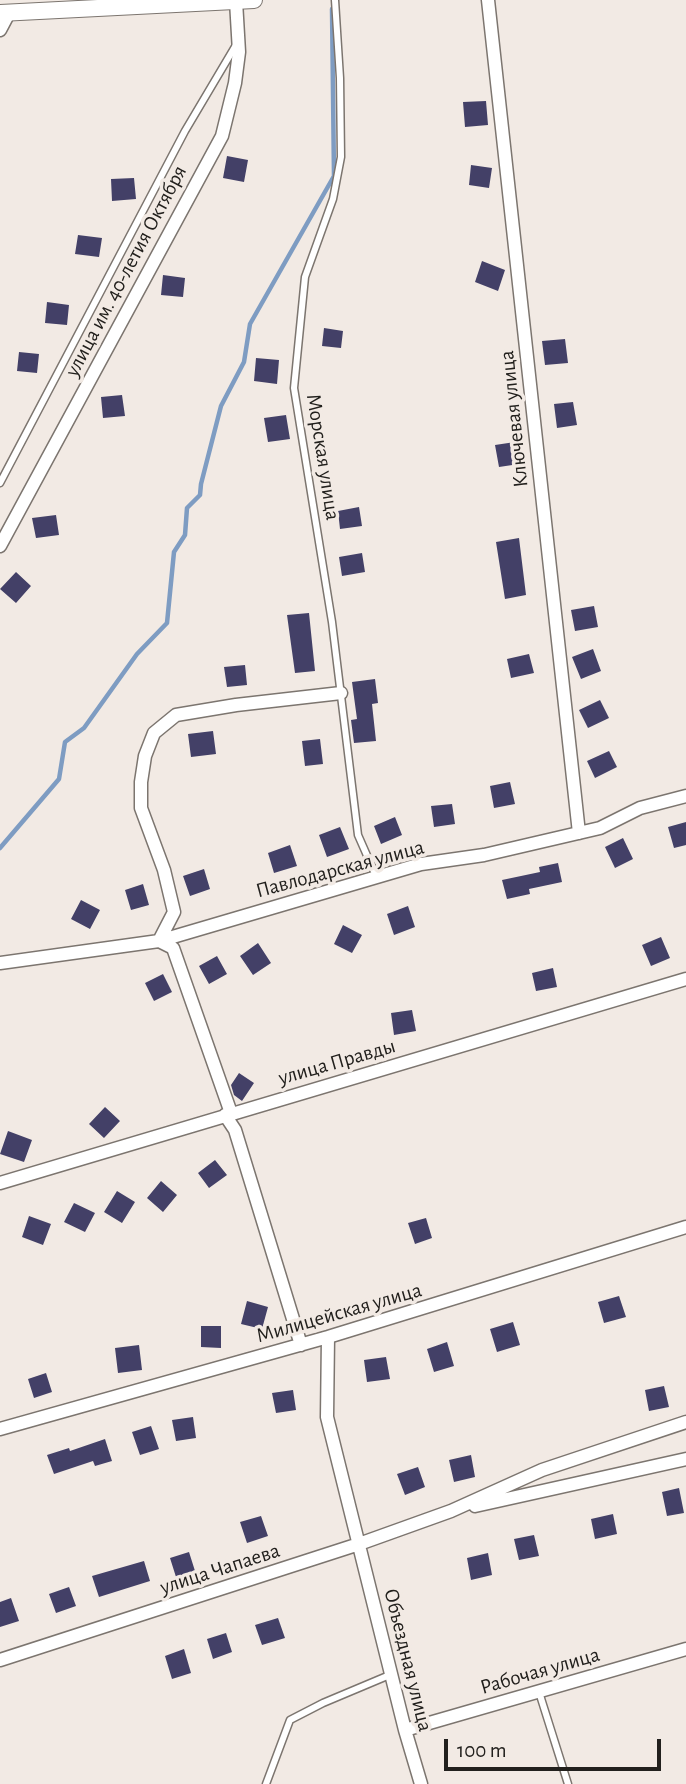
<!DOCTYPE html>
<html>
<head>
<meta charset="utf-8">
<style>
	body { margin:0 }
	#map { position:relative; width:686px; height:1784px; overflow:hidden; background:#f2eae4; font-family:"Alegreya Sans",sans-serif }
	canvas { display:block }
	.scale { position:absolute; left:444px; top:1739px; width:217px; height:32px; box-sizing:border-box; border:4px solid #22201d; border-top:0; padding-left:9px; font-size:21px; line-height:24px; white-space:nowrap; color:#22201d; -webkit-text-stroke:5px #f2eae4; paint-order:stroke }
</style>
</head>
<body>
<div id="map">
<canvas width="686" height="1784"></canvas>
<div class="scale">100 m</div>
</div>
<script>
const g = document.querySelector('canvas').getContext('2d');
g.lineJoin = 'round';
function stroke(path, color, width, dash) { g.strokeStyle = color; g.lineWidth = width; g.lineCap = dash ? 'butt' : 'round'; g.setLineDash(dash || []); g.stroke(path); }
function fillPath(path, color) { g.fillStyle = color; g.fill(path, 'evenodd'); }
function label(font, color, halo, rows, align = 'center') {
  g.font = font + ' "Alegreya Sans",sans-serif'; g.lineWidth = 7; g.setLineDash([]); g.textBaseline = 'middle'; g.strokeStyle = halo; g.fillStyle = color; for (const [text, x, y, turn = 0] of rows) {
    g.save(); g.translate(x, y); g.rotate((+turn || 0) * Math.PI / 180); g.textAlign = isNaN(turn) ? turn : align; if (halo) g.strokeText(text, 0, 0); g.fillText(text, 0, 0); g.restore();
  }
}
const stream = new Path2D(`
	M0 848 59 779 65 742 84 728 137 654 167 623 174 552 185 535 187 508 200 495 201 484 221 406 244 362 250 324 334 176 332 9`);
const building = new Path2D(`
	M486 101 488 125 465 127 463 102Z
	M227 156 248 160 244 182 223 178Z
	M471 165 492 168 489 188 469 185Z
	M134 178 136 199 112 201 111 179Z
	M78 235 102 238 99 257 75 254Z
	M482 261 505 270 498 291 475 282Z
	M163 275 185 278 183 297 161 295Z
	M47 302 69 305 67 325 45 323Z
	M324 328 343 331 341 348 322 346Z
	M565 339 568 363 545 365 542 341Z
	M19 352 39 354 37 373 17 371Z
	M256 358 279 360 277 384 254 381Z
	M122 395 125 416 103 418 101 397Z
	M573 402 577 425 557 428 554 404Z
	M286 415 290 439 268 442 264 418Z
	M515 442 519 464 499 467 495 445Z
	M359 507 362 526 340 529 338 511Z
	M56 515 59 535 36 538 32 518Z
	M519 538 526 595 505 599 496 542Z
	M362 553 365 572 342 576 339 557Z
	M16 572 31 586 16 603 0 589Z
	M594 606 598 627 575 631 571 610Z
	M309 613 315 671 295 673 287 615Z
	M593 649 601 671 581 679 572 657Z
	M529 654 534 673 511 678 507 659Z
	M245 665 247 685 227 687 224 667Z
	M375 679 378 703 372 704 376 741 354 743 351 720 357 719 352 682Z
	M600 700 609 718 588 728 579 710Z
	M213 731 216 754 191 757 188 734Z
	M320 739 323 764 305 766 302 741Z
	M609 751 617 767 595 778 587 761Z
	M510 782 515 804 494 808 490 786Z
	M452 804 455 824 434 827 431 806Z
	M395 817 402 835 381 844 374 826Z
	M686 822V845L674 848 668 827Z
	M340 827 349 849 327 857 319 835Z
	M623 838 633 859 615 868 605 847Z
	M290 845 297 866 274 873 268 853Z
	M558 863 562 882 529 889 530 894 507 899 502 880 540 872 539 867Z
	M204 869 210 889 190 896 183 876Z
	M143 884 149 905 131 910 125 890Z
	M81 900 100 910 90 929 71 919Z
	M408 906 415 927 394 935 387 914Z
	M343 925 362 935 352 953 334 944Z
	M661 937 670 958 651 966 642 945Z
	M258 943 271 963 253 975 240 956Z
	M217 956 227 974 209 984 199 966Z
	M553 968 557 987 536 991 532 973Z
	M163 974 172 992 154 1001 145 983Z
	M412 1010 416 1031 394 1035 391 1013Z
	M239 1073 254 1083 242 1101 234 1095 231 1085Z
	M105 1107 120 1121 104 1138 89 1124Z
	M8 1131 32 1140 24 1162 0 1154Z
	M215 1160 227 1175 209 1188 198 1173Z
	M161 1181 177 1195 163 1212 147 1198Z
	M117 1191 135 1202 122 1223 104 1212Z
	M74 1203 95 1213 85 1232 64 1222Z
	M29 1216 51 1224 43 1245 22 1237Z
	M426 1218 432 1238 415 1244 408 1223Z
	M619 1296 626 1317 604 1323 598 1302Z
	M247 1301 268 1307 262 1329 241 1324Z
	M513 1322 520 1345 497 1352 490 1329Z
	M201 1326H221V1348L201 1347Z
	M447 1342 454 1366 434 1372 427 1349Z
	M139 1345 142 1370 118 1373 115 1348Z
	M386 1357 390 1379 367 1382 364 1360Z
	M46 1373 52 1392 34 1398 28 1379Z
	M664 1386 669 1407 649 1411 645 1390Z
	M293 1390 296 1410 276 1413 272 1393Z
	M193 1417 196 1438 176 1441 172 1420Z
	M151 1426 159 1449 140 1455 132 1432Z
	M105 1439 112 1461 95 1466 93 1461 54 1474 47 1455 69 1448 70 1451Z
	M471 1455 475 1477 454 1482 449 1460Z
	M418 1467 425 1487 405 1495 397 1474Z
	M679 1488 684 1513 667 1516 662 1492Z
	M613 1514 617 1534 595 1539 591 1519Z
	M261 1516 268 1536 247 1543 240 1522Z
	M534 1535 539 1556 519 1560 514 1539Z
	M189 1552 195 1571 176 1577 170 1558Z
	M488 1553 492 1575 471 1580 467 1558Z
	M144 1561 150 1581 99 1597 92 1576Z
	M69 1587 76 1606 56 1613 49 1594Z
	M11 1598 19 1621 0 1627V1602Z
	M278 1618 285 1638 262 1645 255 1625Z
	M226 1633 232 1652 213 1659 207 1639Z
	M184 1649 191 1673 172 1679 165 1656Z`);
const service = new Path2D(`
	M335 0 340 78 341 157 333 199 305 277 294 388 332 622 358 835 376 876
	M0 483 185 131 236 45
	M539 1692 568 1784
	M266 1784 290 1720 323 1703 392 1674`);
const minor = new Path2D(`
	M488 0 579 833
	M0 30 9 13
	M0 546 222 136 235 83 239 52 236 1
	M0 963 159 941 421 864 484 855 600 828 640 808 686 796
	M231 1113 173 948 159 941 174 912 164 870 141 808V782L145 756 154 733 176 715 236 705 341 693
	M225 1115 235 1130 301 1345
	M0 1183 686 979
	M328 1337 327 1417 405 1730 421 1784
	M0 1429 328 1337 686 1227
	M475 1506 686 1459
	M0 1660 359 1544 451 1511 542 1470 686 1422
	M405 1730 686 1649`);
const tertiary = new Path2D(`
	M0 13 254 0`);
const streetNames = [
	["улица им. 40-летия Октября",126,271,-62],
	["Ключевая улица",514,419,-96],
	["Морская улица",323,457,81],
	["Павлодарская улица",340,869,-15],
	["улица Правды",337,1062,-16],
	["Милицейская улица",339,1313,-16],
	["улица Чапаева",220,1569,-18],
	["Объездная улица",408,1660,76],
	["Рабочая улица",540,1671,-16]
];
stroke(stream, '#7e9cc2', 4.5);
fillPath(building, '#434067');
stroke(service, '#7c756f', 9);
stroke(minor, '#7c756f', 15);
stroke(tertiary, '#7c756f', 18);
stroke(service, '#fff', 6);
stroke(minor, '#fff', 12);
stroke(tertiary, '#fff', 16);
label('21px', '#22201d', '#f2eae4', streetNames);
</script>
</body>
</html>
